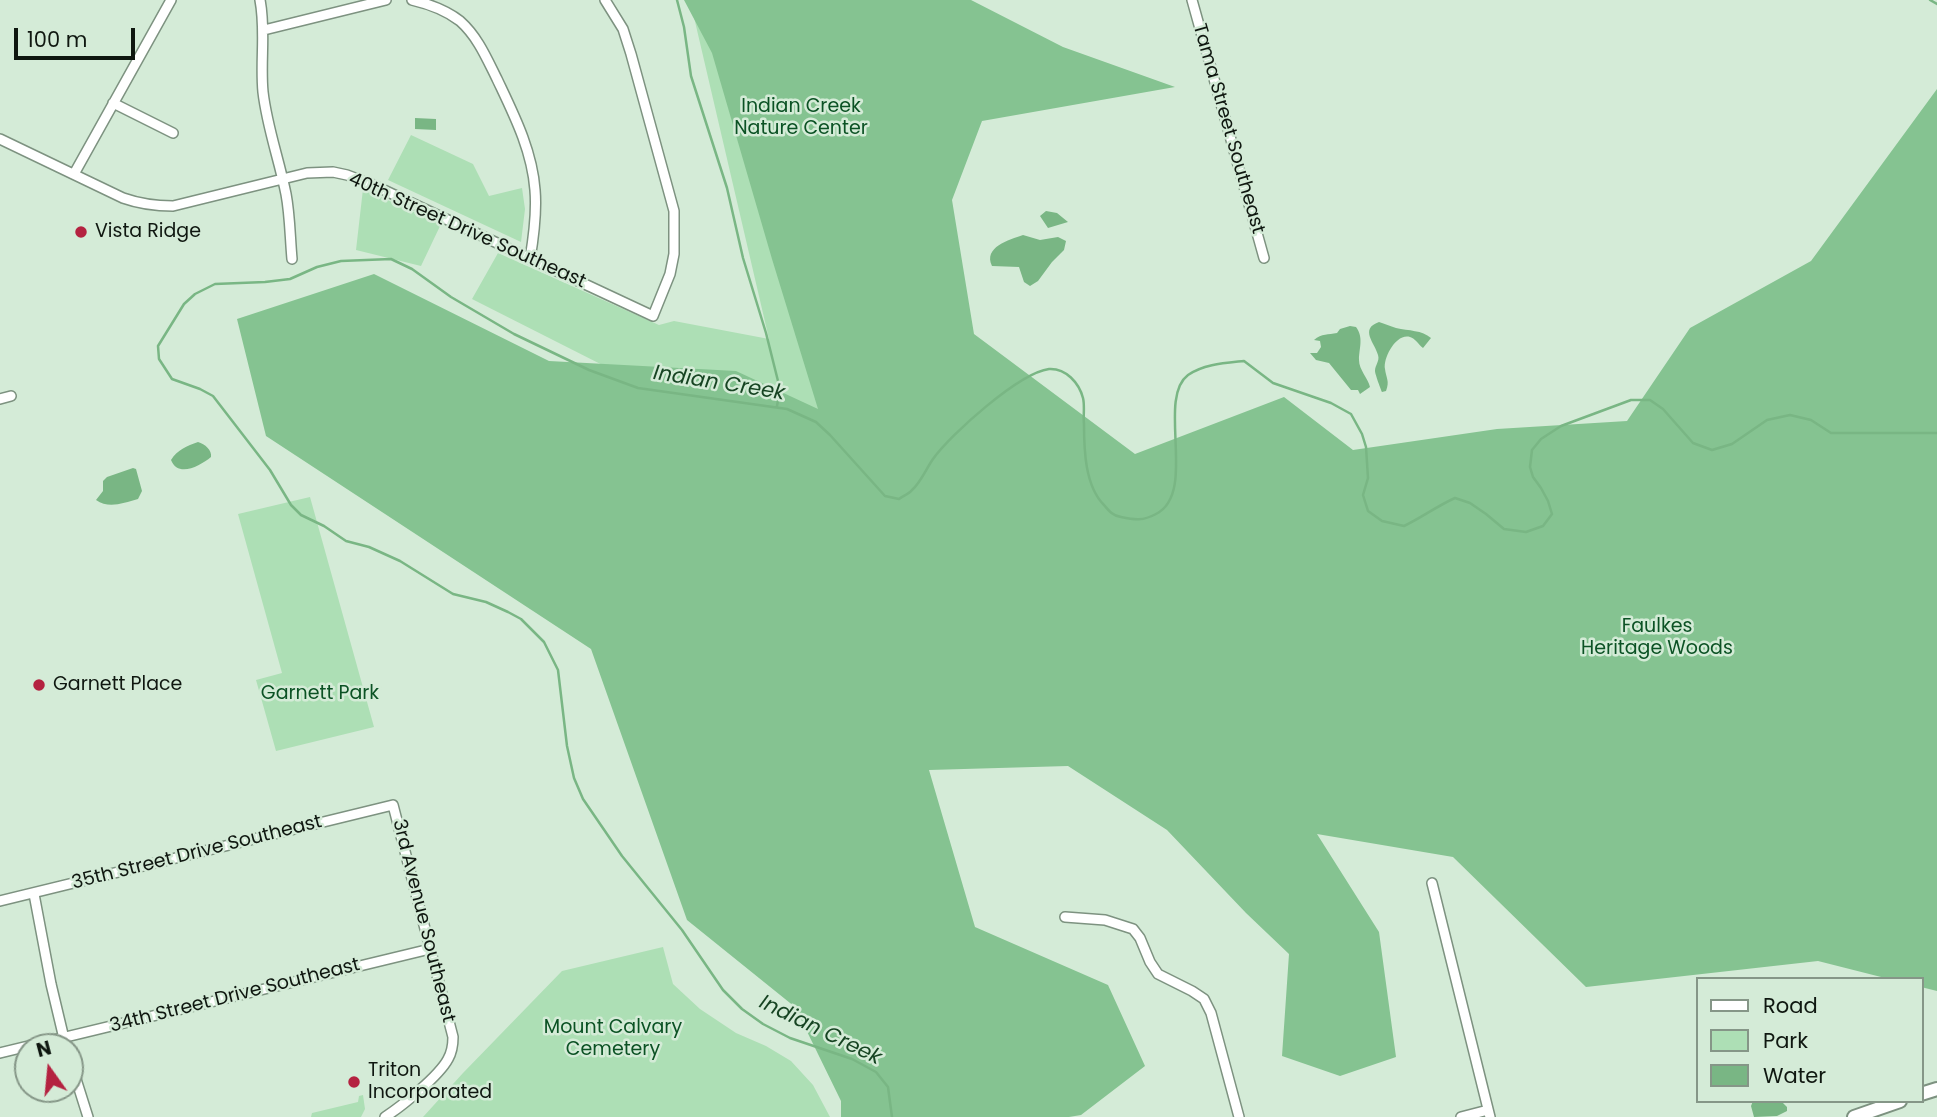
<!DOCTYPE html>
<html>
<head>
<meta charset="utf-8">
<style>
	body { margin:0 }
	#map { position:relative; width:1937px; height:1117px; overflow:hidden; background:#d4ebd7; font-family:Poppins,sans-serif }
	canvas { display:block }
	.legend { position:absolute; left:1696px; top:977px; width:228px; height:126px; box-sizing:border-box; background:#d4ebd7; border:2px solid #859687; margin:0; padding:9px 12px; list-style:none; font-size:21px; color:#0f1710 }
	.legend li { display:flex; align-items:center; gap:14px; height:35px }
	.legend b { width:35px; border:2px solid #859687 }
	.north { position:absolute; left:14px; top:1033px; width:70px; height:70px; box-sizing:border-box; background:#d4ebd7; border:2px solid #859687; border-radius:50%; rotate:345deg; font-size:19px; font-weight:700; line-height:28px; text-align:center; color:#0f1710 }
	.north::after { content:''; display:block; margin:auto; width:24px; height:32px; background:#b42240; clip-path:polygon(50% 0,100% 100%,50% 72%,0 100%) }
	.scale { position:absolute; left:14px; top:28px; width:121px; height:32px; box-sizing:border-box; border:4px solid #0f1710; border-top:0; padding-left:9px; font-size:21px; line-height:24px; white-space:nowrap; color:#0f1710; -webkit-text-stroke:5px #d4ebd7; paint-order:stroke }
</style>
</head>
<body>
<div id="map">
<canvas width="1937" height="1117"></canvas>
<ul class="legend">
<li><b style="height:9px;background:#fff"></b>Road</li>
<li><b style="height:19px;background:#addfb5"></b>Park</li>
<li><b style="height:19px;background:#79b684"></b>Water</li>
</ul>
<div class="north">N</div>
<div class="scale">100 m</div>
</div>
<script>
const g = document.querySelector('canvas').getContext('2d');
g.lineJoin = 'round';
function fillPath(path, color) { g.fillStyle = color; g.fill(path, 'evenodd'); }
function stroke(path, color, width, dash) { g.strokeStyle = color; g.lineWidth = width; g.lineCap = dash ? 'butt' : 'round'; g.setLineDash(dash || []); g.stroke(path); }
function label(font, color, halo, rows, align = 'center') {
  g.font = font + ' Poppins,sans-serif'; g.lineWidth = 5; g.setLineDash([]); g.textBaseline = 'middle'; g.strokeStyle = halo; g.fillStyle = color; for (const [text, x, y, turn = 0] of rows) {
    g.save(); g.translate(x, y); g.rotate((+turn || 0) * Math.PI / 180); g.textAlign = isNaN(turn) ? turn : align; if (halo) g.strokeText(text, 0, 0); g.fillText(text, 0, 0); g.restore();
  }
}
const green = new Path2D(`
	M690 0 950 466 634 381 472 299 498 253 659 325 674 321 769 339Z
	M411 135 473 164 489 196 522 188 525 209 521 242 388 180Z
	M363 189 441 224 421 266 356 250Z
	M310 497 374 727 276 751 256 680 282 673 238 514Z
	M663 947 673 984 700 1009 736 1033 766 1046 791 1061 813 1085 830 1117H423L463 1073 562 971Z
	M363 1095 365 1109 361 1117H311L312 1113 358 1102 359 1096Z`);
const forest = new Path2D(`
	M684 0H971L1063 47 1175 87 982 121 952 200 974 334 1135 454 1284 397 1353 450 1497 429 1627 421 1690 328 1811 261 1937 89V991L1921 987V979H1889L1818 961 1586 987 1453 857 1317 834 1379 932 1396 1057 1340 1076 1282 1056 1289 954 1246 913 1167 830 1068 766 929 770 975 927 1108 985 1145 1066 1081 1115 1069 1117H841V1101L795 1007 687 920 591 649 266 436 237 319 374 274 549 361 736 371 818 409 772 259 712 53Z`);
const water = new Path2D(`
	M415 118 436 119V130L415 129Z
	M1046 211 1057 213 1068 222 1048 228 1040 216Z
	M1023 235 1040 240 1058 237 1066 241 1064 250 1052 262 1038 281 1030 286 1024 282 1019 267 992 266C983 247 1009 240 1023 235Z
	M1379 322C1385 324 1390 326 1396 328 1409 331 1422 330 1431 338L1423 348C1419 345 1415 338 1410 337 1396 333 1383 358 1385 369 1386 378 1390 381 1386 391L1382 392C1381 390 1375 374 1375 371 1375 365 1380 361 1378 355 1375 343 1359 329 1379 322Z
	M1350 326 1356 327C1364 338 1359 348 1359 360 1359 370 1368 378 1370 387L1360 394 1358 390H1351L1329 363 1316 360 1310 353H1317L1321 347 1320 341 1314 340C1322 333 1328 335 1337 333L1340 329Z
	M198 442C205 444 212 450 211 457 200 466 178 478 171 460 177 450 187 446 198 442Z
	M133 468 136 469 142 491 138 499C123 503 109 509 96 500L103 491V481L107 477Z
	M1753 1101H1781L1787 1107V1111L1777 1116 1754 1117 1751 1106Z`);
const stream = new Path2D(`
	M677 0 684 27 691 76 727 188 743 258 766 333 780 389 777 406
	M1930 0 1937 4
	M892 1117 888 1087 876 1072 852 1059 790 1038 763 1024 742 1009 723 990 682 930 622 856 583 799 574 778 567 746 558 670 544 642 521 619 508 612 486 602 453 594 400 561 369 547 346 541 324 526 301 515 291 505 270 470 213 396 200 389 172 379 159 359 158 346 184 304 195 294 215 284 265 282 290 279 317 267 341 261 391 259 412 269 451 297 514 334 589 370 638 388 787 409 816 422 830 435 885 496 899 499C903 496 909 494 912 490 921 482 926 469 933 459 951 434 1019 373 1049 369 1066 368 1079 383 1083 398 1085 406 1083 416 1084 424 1084 450 1085 486 1104 505 1109 511 1113 516 1121 517 1135 520 1143 521 1156 514 1198 493 1156 399 1188 375 1204 364 1225 363 1244 361L1273 383 1331 403 1351 414 1362 434 1366 447 1368 478 1363 495 1368 511 1382 521 1404 526C1421 518 1437 506 1455 498L1470 503 1486 514 1504 529 1526 532 1543 526 1552 514 1548 501 1541 488 1533 477 1530 467 1532 450 1541 439 1561 426 1631 400H1650L1663 409 1693 443 1712 450 1732 444 1767 420 1790 415 1811 420 1831 433H1937`);
const minor = new Path2D(`
	M260 0C266 31 260 61 263 92 267 127 279 159 286 194 290 215 290 237 292 259
	M412 0C429 4 446 10 460 21 478 37 487 59 497 79 514 115 532 150 535 190 537 213 534 235 530 259
	M1192 0 1264 258
	M264 30 386 0
	M113 103 173 133
	M0 139 123 198C140 204 155 206 173 206L307 173 333 172 347 175 371 184 653 316 670 274 674 254V211L631 54 623 29 605 0
	M74 174 171 0
	M0 399 11 396
	M1432 883 1490 1117
	M34 894 51 984 66 1047
	M0 901 393 805 453 1037C453 1045 452 1052 448 1059 439 1076 402 1106 385 1117
	M1065 917 1105 920 1133 929 1140 938 1150 962 1158 974 1192 991 1204 999 1211 1013 1239 1117
	M0 1053 430 949
	M70 1060 88 1117
	M1461 1117 1488 1110`);
const secondary = new Path2D(`
	M1921 1094 1937 1089
	M1854 1117 1900 1101`);
const markers = [
	[81,232,7,"#b42240"],
	[39,685,7,"#b42240"],
	[354,1082,7,"#b42240"]
];
const parkNames = [
	["Indian Creek",801,107],
	["Nature Center",801,129],
	["Faulkes",1657,627],
	["Heritage Woods",1657,649],
	["Garnett Park",320,694],
	["Mount Calvary",613,1028],
	["Cemetery",613,1050]
];
const streetNames = [
	["Tama Street Southeast",1228,129,74],
	["40th Street Drive Southeast",467,231,24],
	["35th Street Drive Southeast",197,853,-14],
	["3rd Avenue Southeast",423,921,76],
	["34th Street Drive Southeast",235,996,-14]
];
const poiNames = [
	["Vista Ridge",95,232],
	["Garnett Place",53,685],
	["Triton",368,1071],
	["Incorporated",368,1093]
];
const waterNames = [
	["Indian Creek",719,384,9],
	["Indian Creek",820,1031,26]
];
fillPath(green, '#addfb5');
fillPath(forest, '#85c391');
fillPath(water, '#79b684');
stroke(stream, '#79b684', 2.5);
stroke(minor, '#7d9280', 12);
stroke(secondary, '#7d9280', 16);
stroke(minor, '#fff', 9);
stroke(secondary, '#fff', 12);
for (const [x, y, r, color] of markers) { const dot = new Path2D(); dot.arc(x, y, r, 0, 2 * Math.PI); g.fillStyle = color; g.fill(dot); stroke(dot, '#d4ebd7', 2.5); }
label('19px', '#0b5224', '#d4ebd7', parkNames);
label('19px', '#0f1710', '#d4ebd7', streetNames);
label('19px', '#0f1710', '#d4ebd7', poiNames, 'left');
label('italic 21px', '#164422', '#d4ebd7', waterNames);
</script>
</body>
</html>
